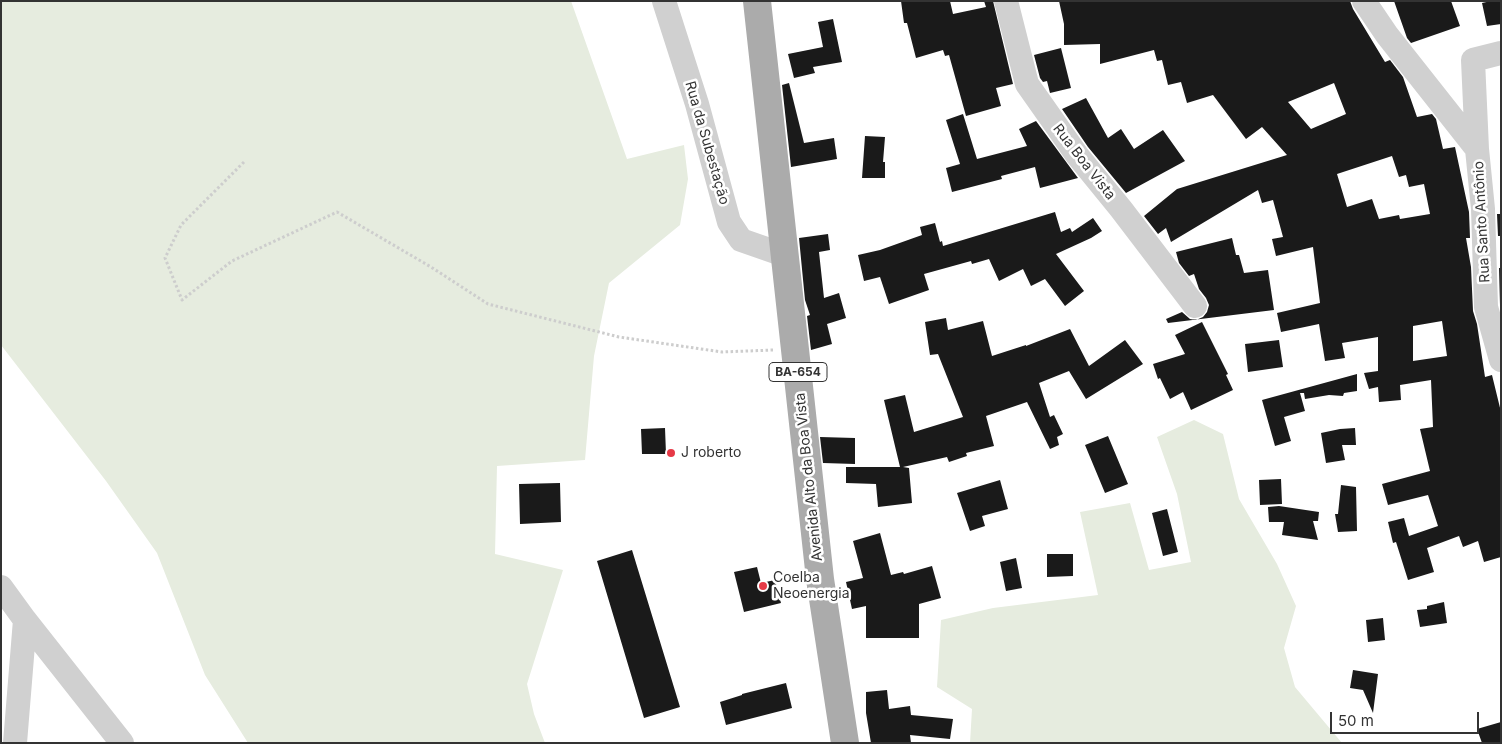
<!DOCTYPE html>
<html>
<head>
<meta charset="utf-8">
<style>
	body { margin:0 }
	#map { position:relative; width:1502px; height:744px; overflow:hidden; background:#fff; font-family:Inter,sans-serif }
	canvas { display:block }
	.frame { position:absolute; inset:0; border:2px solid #333; pointer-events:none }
	.scale { position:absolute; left:1330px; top:712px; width:149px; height:22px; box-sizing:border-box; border:2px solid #333; border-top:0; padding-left:6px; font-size:15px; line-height:18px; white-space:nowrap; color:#333; -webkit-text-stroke:4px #fff; paint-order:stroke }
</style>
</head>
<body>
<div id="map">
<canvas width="1502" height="744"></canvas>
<div class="frame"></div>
<div class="scale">50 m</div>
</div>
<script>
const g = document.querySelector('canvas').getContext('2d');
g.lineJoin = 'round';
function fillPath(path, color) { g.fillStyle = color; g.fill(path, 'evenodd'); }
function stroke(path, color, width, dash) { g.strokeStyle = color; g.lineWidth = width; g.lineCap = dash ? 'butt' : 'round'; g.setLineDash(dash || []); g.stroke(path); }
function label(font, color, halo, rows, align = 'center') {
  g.font = font + ' Inter,sans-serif'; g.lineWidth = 5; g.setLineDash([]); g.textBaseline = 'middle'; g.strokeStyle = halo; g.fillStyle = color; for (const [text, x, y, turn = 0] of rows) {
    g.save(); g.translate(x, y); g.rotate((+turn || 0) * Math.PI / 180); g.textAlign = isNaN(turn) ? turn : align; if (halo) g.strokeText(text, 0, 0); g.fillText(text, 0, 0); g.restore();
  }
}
const green = new Path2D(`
	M1 1H571L627 159 684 145 688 179 680 225 609 283 594 356 585 460 497 466 495 554 563 570 527 684 534 714 545 743H248L205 675 157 553 106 481 1 345Z
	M1194 420 1223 434 1239 499 1277 564 1296 606 1284 648 1295 687 1342 743H970L972 709 937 687 941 620 993 608 1098 595 1080 512 1130 503 1149 570 1191 562 1177 494 1157 437Z`);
const building = new Path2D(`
	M901 1H950L953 14 986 7 984 1H993L1013 84 996 88 1001 106 966 116 949 55 945 56 943 50 916 58 907 23H904Z
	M1059 1H1350L1353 9 1385 62 1390 60 1403 77 1417 117 1432 114 1436 119 1443 149 1455 147 1469 212 1470 238H1466L1471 267 1473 311 1477 324 1485 377 1492 375 1501 412V557L1484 562 1478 541 1463 547 1459 536 1427 548 1434 572 1408 580 1396 542 1393 543 1388 522 1404 518 1409 536 1438 526 1428 495 1388 505 1382 484 1430 471 1420 429 1433 427 1431 380 1400 385 1401 400 1379 402 1378 387 1369 389 1364 373 1378 371V337L1342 343 1345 358 1325 361 1319 324 1281 332 1277 313 1320 303 1313 247 1276 256 1272 239 1283 237 1273 200 1262 203 1258 190 1171 242 1166 228 1158 234 1144 216 1177 189 1287 155 1262 127 1246 139 1213 95 1187 103 1181 82 1168 85 1162 60 1157 61 1154 50 1100 64V44L1064 45V24ZM1334 83 1346 114 1311 129 1288 102ZM1392 156 1399 177 1406 175 1409 187 1424 184 1430 214 1400 219 1399 215 1379 219 1372 199 1347 207 1337 174ZM1442 321 1447 356 1413 361V326Z
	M1394 1H1451L1460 26 1411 43 1407 38Z
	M1491 1H1501V24L1487 26 1482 3Z
	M833 19 842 62 813 67 815 73 794 78 788 54 823 47 818 22Z
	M1061 48 1071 88 1050 93 1047 81 1043 82 1040 78 1034 55Z
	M789 83 804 143 834 138 837 159 791 167 782 85Z
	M1086 98 1108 138 1121 129 1134 149 1163 130 1185 161 1126 193 1088 147 1062 109Z
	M963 114 977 159 1027 146 1019 129 1036 121 1078 178 1040 188 1035 167 1001 176 1002 179 952 192 946 168 960 164 946 120Z
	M865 136 885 137 883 162H885V178H862Z
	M1055 212 1061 232 1070 228 1072 232 1093 218 1102 231 1091 238 1056 254 1084 291 1065 306 1045 279 1031 286 1023 269 999 281 989 259 972 264 971 261 924 274 929 290 889 304 880 277 864 281 858 255 880 250 922 235 920 227 935 223 940 242 942 241 943 246Z
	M1497 214H1501V236H1498Z
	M828 234 830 250 819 252 824 298 839 293 846 318 827 324 832 344 811 350 807 316 810 315 805 300 799 238Z
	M1232 238 1236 255H1239L1244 273 1268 270 1274 310 1168 323 1166 319 1182 312 1190 319 1196 320 1203 317 1207 312 1209 305 1206 298 1199 289 1194 274 1189 276 1179 263 1176 252Z
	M1499 268H1501V309L1500 305Z
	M946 318 948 330 983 321 992 356 1026 345V346L1070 329 1089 366 1125 340 1143 364 1086 399 1069 371 1039 383 1050 417 1054 415 1063 434 1057 437 1059 445 1050 449 1027 402 986 416 994 446 966 453 967 456 949 462 947 457 903 467 909 468 912 503 878 507 876 484 846 483V467H900L884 400 905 395 914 432 963 417 938 354 930 355 925 322Z
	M1202 322 1228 374 1226 375 1233 390 1191 410 1183 392 1170 399 1160 378 1158 379 1153 364 1185 354 1175 335Z
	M1279 340 1283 367 1248 372 1245 344Z
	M1357 374V391L1344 393 1343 396 1329 395 1305 399 1304 393H1300L1305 411 1284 417 1291 441 1275 446 1262 400Z
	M665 428 666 454H642L641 429Z
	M1355 428 1356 445H1342L1345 460 1326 463 1321 433 1340 429Z
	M1108 436 1128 484 1105 493 1085 445Z
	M820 437 855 438V464L823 463Z
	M1281 479 1282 504 1260 505 1259 480Z
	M1000 480 1008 509 982 516 985 526 970 531 957 493Z
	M560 483 561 522 520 524 519 484Z
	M1341 485 1356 487 1357 531 1338 532 1335 514H1338Z
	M1279 506 1319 512 1318 521H1313L1318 540 1282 535 1284 522H1269L1268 507Z
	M1167 509 1178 552 1163 556 1152 513Z
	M880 533 891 575 903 572 904 574 932 566 941 598 919 604V638H866V606L852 609 846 582 863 578 853 541Z
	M632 550 680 707 644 718 597 561Z
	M1047 554H1073V576L1047 577Z
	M1016 558 1022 588 1006 591 1000 562Z
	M757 567 761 583 775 580 781 603 744 612 734 572Z
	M1444 602 1447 623 1420 627 1417 610 1427 609V606Z
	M1383 618 1385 640 1368 642 1366 620Z
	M1353 670 1378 674 1373 713 1363 690 1350 688Z
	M786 683 792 708 726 725 720 702 742 695V694Z
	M887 690 889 709 910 706 911 715 953 719 950 739 910 735 911 743H871L866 713V692Z
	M1501 722V743H1482L1477 729Z`);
const path = new Path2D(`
	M244 162 181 225 165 258 182 300 232 261 337 212 431 267 488 304 619 337 722 352 773 350`);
const minor = new Path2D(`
	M664 1 697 104 729 222 741 240 784 255
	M1006 1 1027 84 1077 155 1121 209 1195 306
	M1364 1 1387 35 1477 149 1483 209 1486 307 1501 360
	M1477 149 1473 60 1501 53
	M1 587 25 620 122 743
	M15 743 25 620`);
const primary = new Path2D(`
	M757 1 820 579 845 743`);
const markers = [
	[671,453,5,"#e63946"],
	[763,586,5,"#e63946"]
];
const shields = [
	[798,372,58]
];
const shieldNames = [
	["BA-654",798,372]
];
const streetNames = [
	["Rua da Subestação",707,143,74],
	["Rua Boa Vista",1084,162,52],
	["Rua Santo Antônio",1482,222,-93],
	["Avenida Alto da Boa Vista",809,477,-96]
];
const poiNames = [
	["J roberto",681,453],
	["Coelba",773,578],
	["Neoenergia",773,594]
];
fillPath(green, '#e6ecdf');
fillPath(building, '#1a1a1a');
stroke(path, '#cdcdcd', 3, [2.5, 2.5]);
stroke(minor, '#d0d0d0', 24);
stroke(primary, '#ababab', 28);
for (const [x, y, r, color] of markers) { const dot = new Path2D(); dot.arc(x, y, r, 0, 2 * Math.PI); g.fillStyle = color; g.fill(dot); stroke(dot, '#fff', 2); }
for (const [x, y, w] of shields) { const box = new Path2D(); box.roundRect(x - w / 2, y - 9.5, w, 19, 4); g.fillStyle = '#fff'; g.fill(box); stroke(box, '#333', 1); }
label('bold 12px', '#333', null, shieldNames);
label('14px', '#333', '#fff', streetNames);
label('14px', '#333', '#fff', poiNames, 'left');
</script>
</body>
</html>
